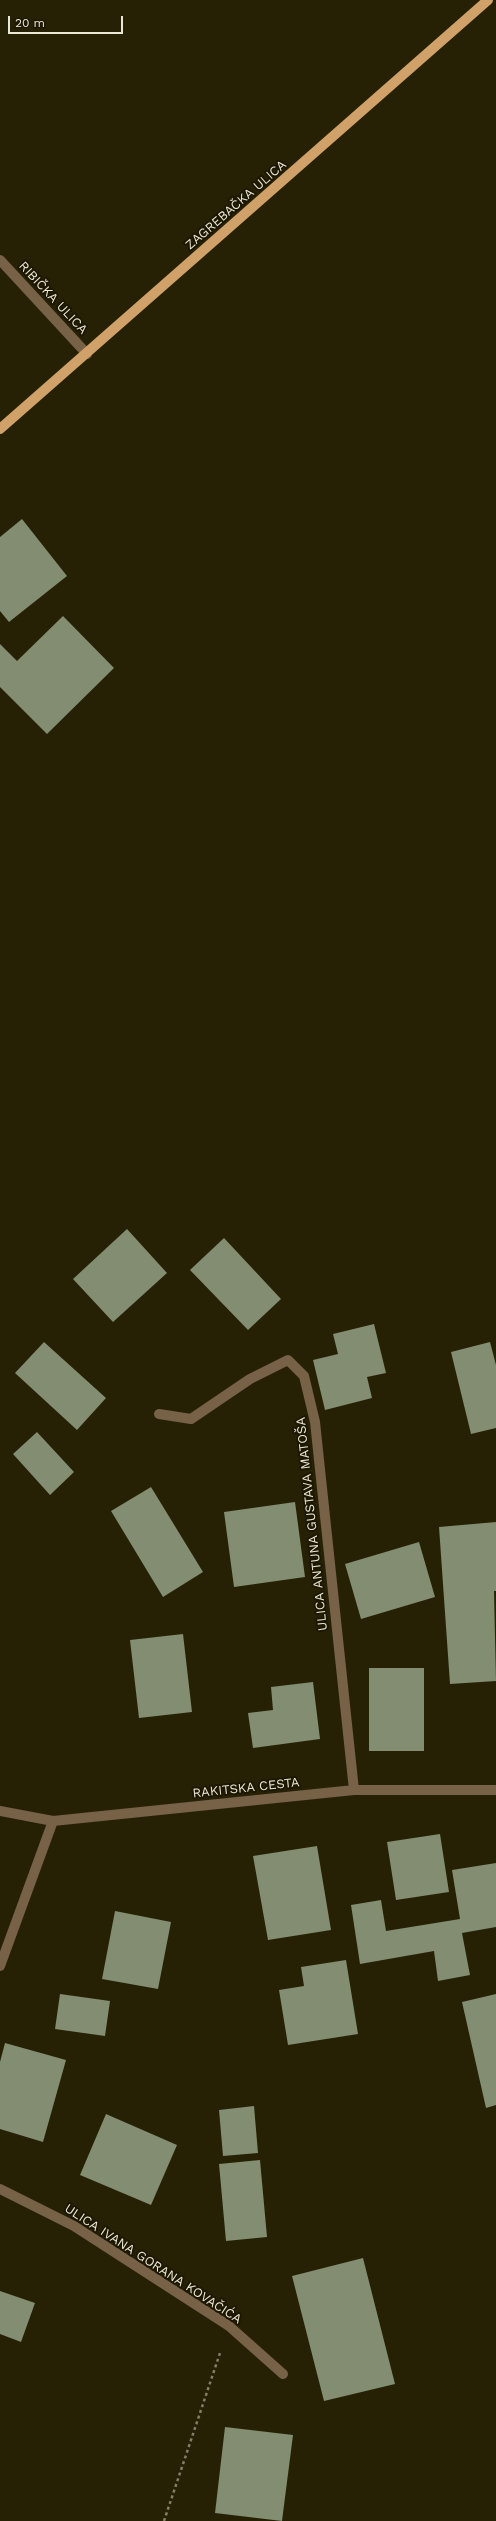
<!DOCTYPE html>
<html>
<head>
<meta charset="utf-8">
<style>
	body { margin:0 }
	#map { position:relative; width:496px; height:2521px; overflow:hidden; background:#262105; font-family:"Work Sans",sans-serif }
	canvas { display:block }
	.scale { position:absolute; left:8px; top:16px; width:115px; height:18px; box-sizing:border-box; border:2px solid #eae7d7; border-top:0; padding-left:5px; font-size:12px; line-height:14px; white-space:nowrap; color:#eae7d7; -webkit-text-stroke:3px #1d1700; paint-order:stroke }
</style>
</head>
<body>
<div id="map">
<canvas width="496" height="2521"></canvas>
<div class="scale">20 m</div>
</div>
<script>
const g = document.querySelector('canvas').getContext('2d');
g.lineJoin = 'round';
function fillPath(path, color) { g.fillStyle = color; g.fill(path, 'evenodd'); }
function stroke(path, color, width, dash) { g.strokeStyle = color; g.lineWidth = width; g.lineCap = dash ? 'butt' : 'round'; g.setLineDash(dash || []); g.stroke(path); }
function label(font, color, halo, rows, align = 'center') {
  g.font = font + ' "Work Sans",sans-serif'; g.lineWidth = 4; g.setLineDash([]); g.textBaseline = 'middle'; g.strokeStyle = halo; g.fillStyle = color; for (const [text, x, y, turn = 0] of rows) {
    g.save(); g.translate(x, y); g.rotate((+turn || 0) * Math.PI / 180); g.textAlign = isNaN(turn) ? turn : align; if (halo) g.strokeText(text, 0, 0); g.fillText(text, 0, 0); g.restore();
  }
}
const building = new Path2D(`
	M22 519 67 576 9 622 0 611V537Z
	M63 616 114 668 47 734 0 687V644L17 661Z
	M127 1229 167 1273 113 1322 73 1279Z
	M224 1238 281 1299 248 1330 190 1270Z
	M374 1324 386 1373 367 1377 372 1398 325 1410 313 1360 338 1354 333 1334Z
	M44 1342 106 1398 77 1430 15 1373Z
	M490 1342 496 1365V1428L471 1434 451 1352Z
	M37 1432 74 1472 50 1495 13 1454Z
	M151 1487 203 1572 163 1597 111 1511Z
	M295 1502 305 1577 234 1587 224 1512Z
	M496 1522V1591H494L496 1681 450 1684 439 1527Z
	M419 1542 435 1597 361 1619 345 1564Z
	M183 1634 192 1712 139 1718 130 1640Z
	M369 1668H424V1751H369Z
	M313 1682 320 1739 253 1748 248 1713 273 1710 271 1687Z
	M440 1834 449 1892 396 1900 387 1842Z
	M317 1846 331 1930 268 1940 253 1856Z
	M496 1863V1927L462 1933 470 1975 438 1981 434 1951 360 1964 351 1905 381 1900 386 1931 460 1919 452 1870Z
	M115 1911 171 1922 158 1989 102 1979Z
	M346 1960 358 2034 288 2045 279 1990 304 1986 301 1967Z
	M60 1994 110 2001 105 2036 55 2029Z
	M496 1994V2105L486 2108 462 2002Z
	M5 2043 66 2060 43 2142 0 2129V2062Z
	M254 2106 258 2153 223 2156 219 2110Z
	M106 2114 177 2145 151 2205 80 2175Z
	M260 2160 267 2237 226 2241 219 2164Z
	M363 2258 395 2384 324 2401 292 2276Z
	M0 2291 35 2303 21 2342 0 2334Z
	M225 2427 293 2435 282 2521 215 2513Z`);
const path = new Path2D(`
	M164 2521 220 2353`);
const minor = new Path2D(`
	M0 260 87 354
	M159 1414 191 1419 250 1379 288 1360 304 1376 315 1422 354 1790
	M0 1811 53 1821 354 1790H496
	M0 1966 53 1821
	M0 2189 74 2226 229 2326 283 2374`);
const major = new Path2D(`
	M0 429 488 0`);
const streetNames = [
	["ZAGREBAČKA ULICA",236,205,-41],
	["RIBIČKA ULICA",53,298,47],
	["ULICA ANTUNA GUSTAVA MATOŠA",312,1524,-96],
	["RAKITSKA CESTA",246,1788,-6],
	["ULICA IVANA GORANA KOVAČIĆA",153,2264,33]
];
fillPath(building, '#828d71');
stroke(path, '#827e68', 2.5, [3, 3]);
stroke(minor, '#776147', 10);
stroke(major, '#d0a26a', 10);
label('13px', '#eae7d7', '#1d1700', streetNames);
</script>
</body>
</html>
